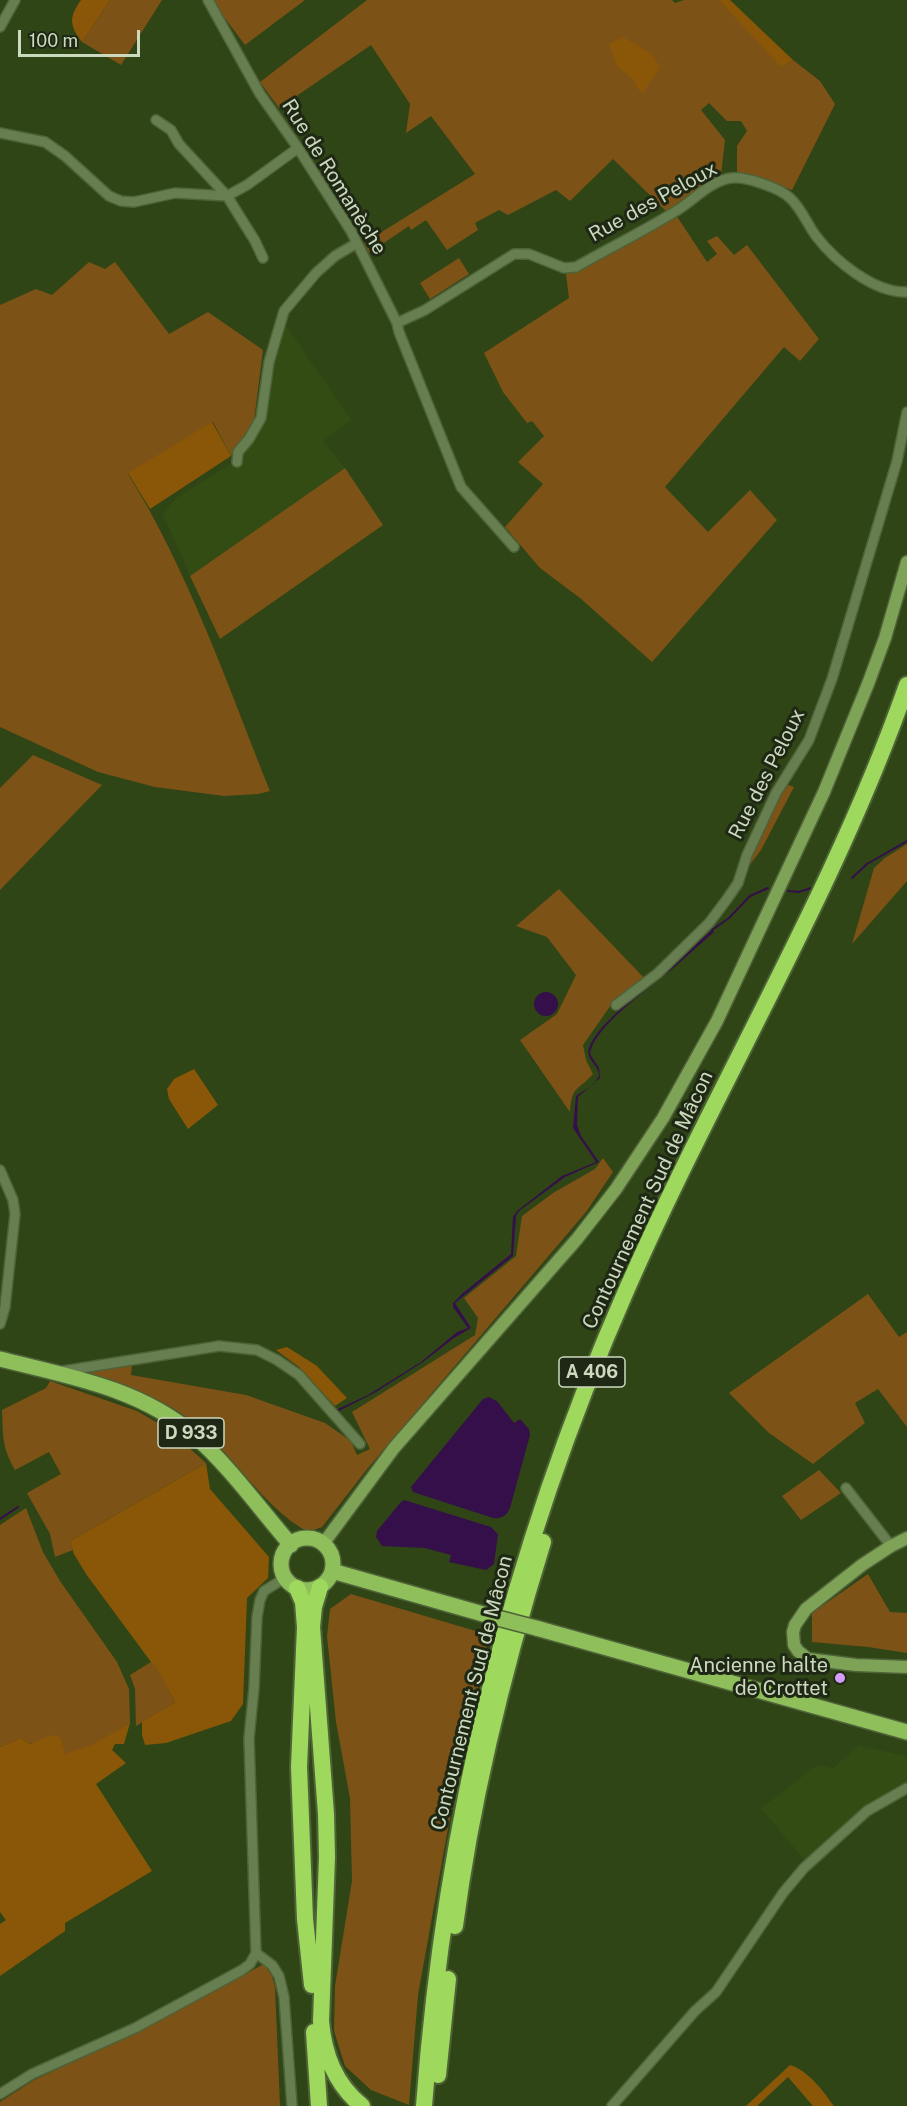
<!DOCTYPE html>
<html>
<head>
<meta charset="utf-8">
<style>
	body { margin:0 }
	#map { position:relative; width:907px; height:2106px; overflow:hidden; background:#2f4516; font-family:"Public Sans",sans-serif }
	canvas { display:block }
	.scale { position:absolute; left:18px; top:30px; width:122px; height:27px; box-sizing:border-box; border:3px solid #cbd9bf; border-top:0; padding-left:8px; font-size:18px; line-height:21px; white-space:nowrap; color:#cbd9bf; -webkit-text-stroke:4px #1e2814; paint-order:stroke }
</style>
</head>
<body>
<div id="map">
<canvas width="907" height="2106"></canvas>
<div class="scale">100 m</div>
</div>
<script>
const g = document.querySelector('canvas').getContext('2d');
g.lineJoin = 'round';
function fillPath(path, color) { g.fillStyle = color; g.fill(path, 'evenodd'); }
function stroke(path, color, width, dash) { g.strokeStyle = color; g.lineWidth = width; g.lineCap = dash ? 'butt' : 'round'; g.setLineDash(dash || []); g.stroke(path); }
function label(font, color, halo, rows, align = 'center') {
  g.font = font + ' "Public Sans",sans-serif'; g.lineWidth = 6; g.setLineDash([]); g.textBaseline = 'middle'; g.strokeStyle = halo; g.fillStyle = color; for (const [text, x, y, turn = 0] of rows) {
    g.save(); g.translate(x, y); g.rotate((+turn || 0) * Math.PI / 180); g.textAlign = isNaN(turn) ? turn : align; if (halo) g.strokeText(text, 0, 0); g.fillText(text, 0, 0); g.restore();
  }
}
const built = new Path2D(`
	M283 321 351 420 323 441 345 468 190 576 163 514 176 498 240 458 258 435 265 408 270 372Z
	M859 1745 904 1756 907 1759V1786L863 1810 805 1861 761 1808 817 1765 833 1768Z`);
const green = new Path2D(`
	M110 0H162L121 65 82 42Z
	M214 0H305L245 45 215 5Z
	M367 0H672L675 3 684 0H719L784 66 793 60 820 81 835 104 792 190 745 173 737 174V146L747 131 741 121H727L709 103 701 110 725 140 721 175 667 212 613 159 570 201 556 190 508 215 499 210 475 223 478 230 447 250 426 220 411 230 409 226 369 253 364 243 475 174 431 116 406 133 410 104 371 45 279 108 260 82Z
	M676 215 707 262 717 254 707 241 717 236 734 255 747 245 819 339 800 361 784 347 665 487 708 532 750 490 777 520 652 662 580 598 540 568 505 527 543 484 518 462 544 436 532 421 527 423 503 392 484 353 569 298 566 274Z
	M459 258 469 274 430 299 420 283Z
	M89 262 105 269 115 262 169 334 208 312 263 350 254 421 231 456 213 422 128 474C189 572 227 684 270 791L258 794 224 796 155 787 98 772 0 727V305L36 289 52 295Z
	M345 468 383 525 220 639 190 576Z
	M33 755 102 785 0 890V788Z
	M786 784 794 787 761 850 743 874 779 795Z
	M907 844V881L852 944 874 868 885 858Z
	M559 889 646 980 613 1002 583 1045 586 1060 593 1074C577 1092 572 1085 570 1112L520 1040 557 1014 576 975 547 937 516 926Z
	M603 1158 613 1172 586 1212 368 1468 322 1527 308 1532C261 1506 235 1455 193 1422 159 1395 120 1385 79 1372L132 1364 131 1375 246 1395 325 1423 351 1441 357 1455 370 1449 352 1412 475 1335 478 1318 464 1298 516 1256 522 1216 553 1193 595 1169Z
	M868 1294 899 1337 907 1332V1427L878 1389 855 1403 865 1423 813 1464 769 1433 729 1393Z
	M50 1381 137 1411 168 1429 206 1463 70 1541 73 1550 55 1557 50 1534 27 1493 61 1474 49 1452 15 1470C2 1447 3 1437 2 1410L46 1388Z
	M819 1470 841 1493 801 1520 782 1496Z
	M26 1508 43 1552 60 1581 117 1662 129 1689 130 1723C114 1733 84 1753 65 1754 54 1754 30 1744 20 1738L0 1747V1525Z
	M868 1574 890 1612 907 1613V1653L868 1647 812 1642V1613Z
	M351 1594 489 1635 448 1828 418 1995 409 2105 371 2090 345 2066 334 2031 335 1986 352 1881 350 1798 336 1722 327 1636 330 1609Z
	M151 1662 155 1664 175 1702 136 1726 135 1689 130 1675Z
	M264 1964 272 1976 275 1987 280 2106H0V2102L34 2080 137 2032Z`);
const forest = new Path2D(`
	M81 0H110L82 42C69 25 69 17 81 0Z
	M719 0H730L793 60 784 66 779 65Z
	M623 37 652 54 660 67 643 93 637 88 634 80 617 66 609 44Z
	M212 422 231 456 150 509 128 473Z
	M194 1069 218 1105 188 1129 169 1099 167 1089 174 1079Z
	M287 1347 317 1366 347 1398 335 1406 299 1367 276 1350Z
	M206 1463 210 1489 269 1557 268 1578 247 1598 243 1704 231 1721 166 1743 145 1745 142 1735V1722L175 1702 155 1665 151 1662 86 1574 74 1554 70 1541Z
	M130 1723 124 1744H115L112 1750 126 1763 96 1784 152 1871 65 1923V1931L0 1976V1924L6 1920 0 1912V1747L20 1738 31 1744 51 1735 60 1737 65 1754 92 1745Z
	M790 2065C809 2071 823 2091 834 2106H813L788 2077 757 2106H746Z`);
const water = new Path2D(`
	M712 930 714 932C702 942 691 953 679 963 657 983 594 1025 590 1054L599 1068 600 1078 578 1097 577 1125 581 1136 599 1162 565 1177 519 1211 516 1216 513 1256 455 1303 471 1328 454 1338 423 1362 376 1392 337 1412 336 1410 368 1395 421 1362 457 1332 468 1328 453 1307V1303L463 1293 511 1254 513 1217 517 1211 562 1176 596 1162 573 1128 576 1096 594 1084 599 1076C599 1065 585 1059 589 1048 597 1023 650 985 671 968 685 956 698 942 712 930Z
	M534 1004a12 12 0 1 1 24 0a12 12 0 1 1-24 0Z
	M489 1397 497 1401 514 1423 520 1419 529 1429 530 1435 510 1508C506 1516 502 1519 493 1518L413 1492 411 1487 483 1399Z
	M404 1500 491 1527 498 1534 494 1564 486 1570 449 1562 451 1555 425 1548 382 1546 376 1537 377 1531 400 1503Z`);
const stream = new Path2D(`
	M852 878 867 864 907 841
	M788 891 799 892 811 888
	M712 930 729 918 750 896 768 888
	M0 1519 18 1507`);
const street = new Path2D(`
	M208 0 260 94 298 148 351 231 397 323 399 332 461 487 514 547
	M0 27 15 0
	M156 120 171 130 179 144 227 196 255 241 263 258
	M0 133 45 142 65 156 109 196 121 201 134 202 175 193 227 196 247 185 298 148
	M397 323 425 310 514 254H529L564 268 576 267C609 248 644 231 676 211 693 201 710 181 731 178 745 176 780 188 790 198 802 209 807 224 816 236 835 261 874 293 907 292
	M237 462 238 452 249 439 261 418 269 362 284 311 316 273 335 256 357 243
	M616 1005 658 973 709 923 727 899 738 883 747 855 776 793 809 740 832 679 897 461 907 412
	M0 1170 13 1200 15 1214 5 1307 0 1324
	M63 1371 219 1346 257 1350 277 1360 299 1375 360 1444
	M846 1488 891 1546
	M256 1953 272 1965 279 1976 284 1997 292 2106
	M0 2094 32 2074 135 2028 242 1970 250 1964 256 1953 249 1738 254 1688 257 1617 260 1600 264 1591 285 1578
	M612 2106 695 2011 716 1992 783 1893 804 1868 867 1811 907 1788`);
const secondary = new Path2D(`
	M907 1538 891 1546 862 1565 806 1609 795 1625 793 1632 794 1645 798 1651 808 1659 856 1665 907 1667
	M323 1544 394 1448 577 1239 616 1189 663 1118 717 1021 824 792 868 684 885 638 907 562`);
const primary = new Path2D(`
	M0 1359C67 1376 140 1388 194 1435 230 1467 259 1508 291 1545
	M281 1564a26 26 0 1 1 52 0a26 26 0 1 1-52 0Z
	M332 1571 490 1616
	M536 1628 907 1732`);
const highway = new Path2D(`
	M320 1587 314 1607 312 1627 326 1814 327 1857 321 2021C324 2055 335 2084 362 2106
	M297 1588 303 1602 305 1627 299 1767 305 1919 312 1985
	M455 1926C472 1796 504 1668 543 1542
	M314 2032 319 2106
	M438 2075 448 1979
	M424 2106C445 1821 511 1553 626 1291 715 1087 833 896 907 685`);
const primaryBridge = new Path2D(`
	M490 1616 536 1628`);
const markers = [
	[840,1678,6,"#d49cfb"]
];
const shields = [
	[592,1372,66],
	[191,1433,66]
];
const shieldNames = [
	["A 406",592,1372],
	["D 933",191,1433]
];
const streetNames = [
	["Rue de Romanèche",334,177,58],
	["Rue des Peloux",653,202,-29],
	["Rue des Peloux",767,774,-63],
	["Contournement Sud de Mâcon",648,1200,-65],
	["Contournement Sud de Mâcon",472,1693,-76]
];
const poiNames = [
	["Ancienne halte",828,1666],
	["de Crottet",828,1689]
];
fillPath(built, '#324c14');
fillPath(green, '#7d5216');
fillPath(forest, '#895707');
fillPath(water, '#340f49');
stroke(stream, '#340f49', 2);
stroke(street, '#4e6338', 12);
stroke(secondary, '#4e6338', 15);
stroke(primary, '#4e6338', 18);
stroke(highway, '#4e6338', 20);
stroke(street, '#677f50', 9);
stroke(secondary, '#7ea357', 12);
stroke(primary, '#8fbf5b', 15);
stroke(highway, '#9ed85d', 16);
stroke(primaryBridge, '#4e6338', 18, []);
stroke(primaryBridge, '#8fbf5b', 15);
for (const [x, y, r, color] of markers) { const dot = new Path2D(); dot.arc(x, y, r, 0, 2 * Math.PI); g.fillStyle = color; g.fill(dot); stroke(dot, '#1e2814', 2); }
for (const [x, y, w] of shields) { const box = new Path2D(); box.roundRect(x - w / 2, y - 15, w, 30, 4.5); g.fillStyle = '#1e2814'; g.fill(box); stroke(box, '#cbd9bf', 1.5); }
label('bold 18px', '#cbd9bf', null, shieldNames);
label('20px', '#cbd9bf', '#1e2814', streetNames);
label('20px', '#cbd9bf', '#1e2814', poiNames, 'right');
</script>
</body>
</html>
